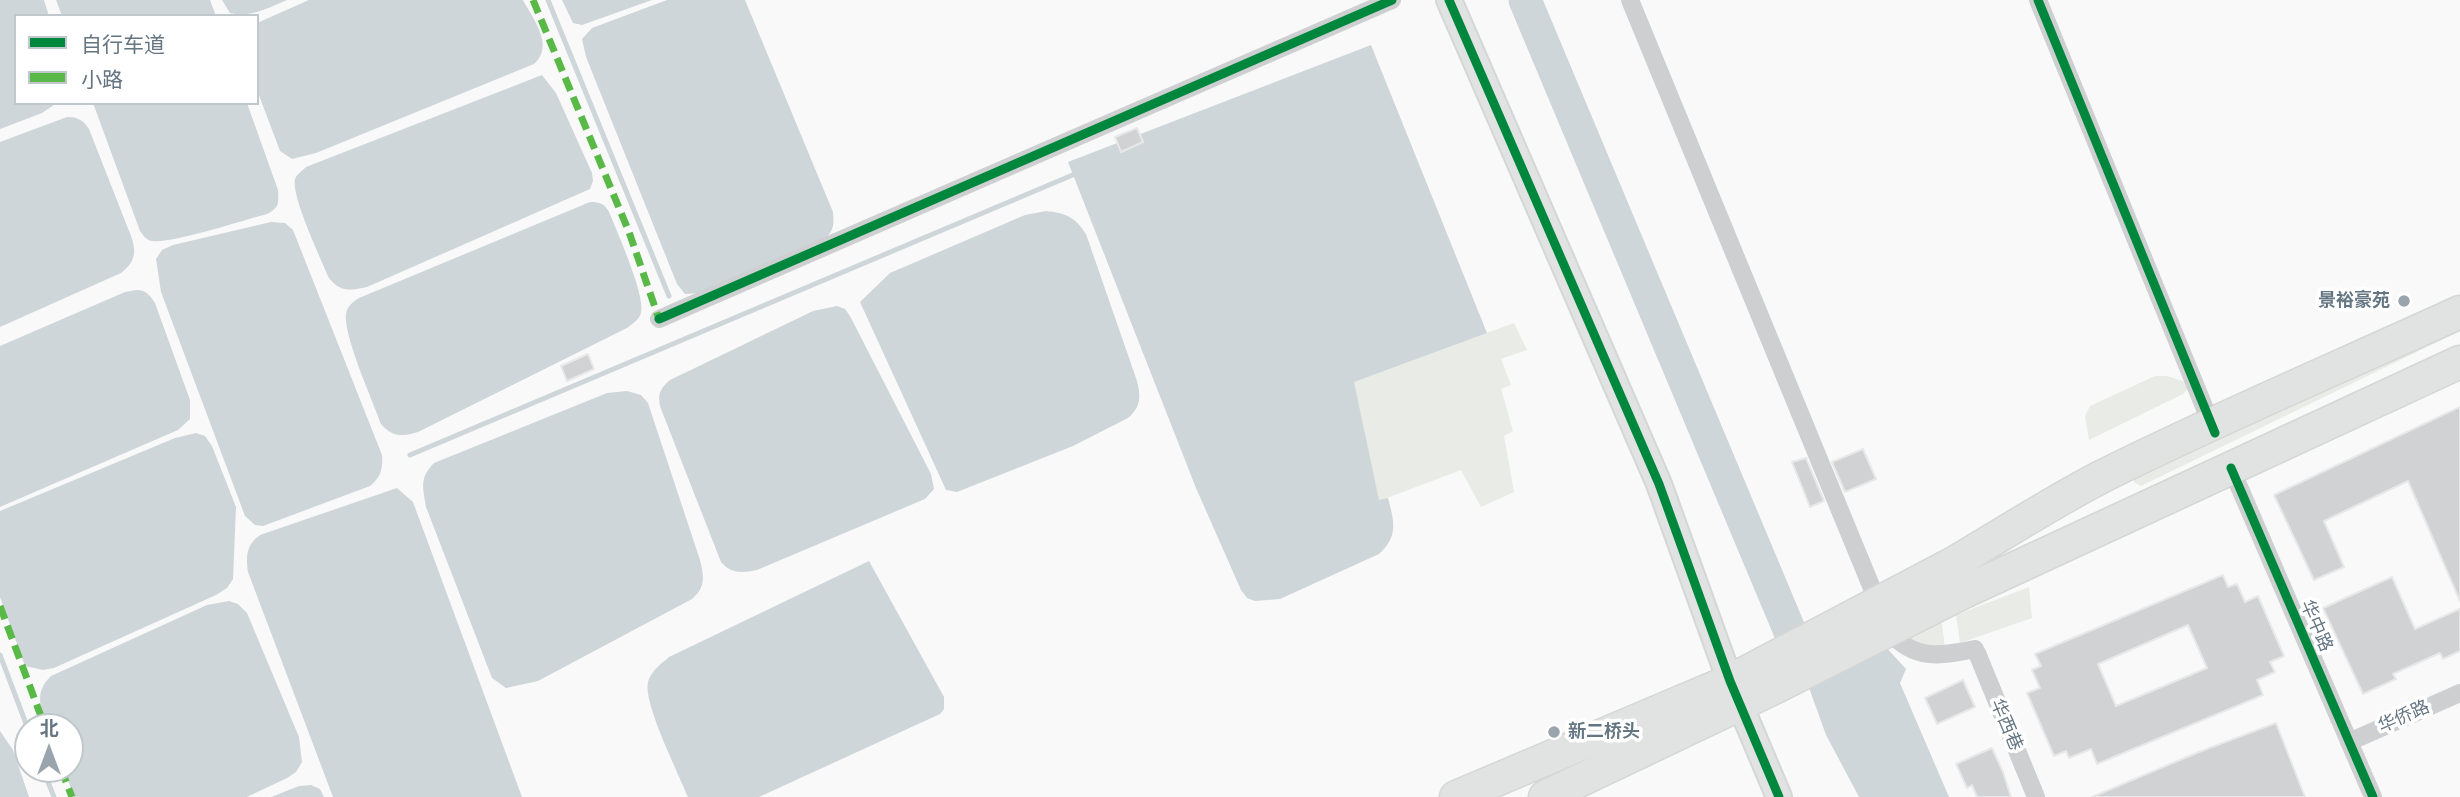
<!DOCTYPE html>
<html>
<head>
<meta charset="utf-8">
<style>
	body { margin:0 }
	#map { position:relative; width:2460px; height:797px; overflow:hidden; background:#f9f9f9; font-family:"Fira Sans Condensed","Noto Sans SC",sans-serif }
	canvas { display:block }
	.legend { position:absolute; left:14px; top:14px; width:245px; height:91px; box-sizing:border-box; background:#fff; border:2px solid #c1c8cd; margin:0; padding:9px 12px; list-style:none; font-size:21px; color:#657683 }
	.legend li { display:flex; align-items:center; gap:14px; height:35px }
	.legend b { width:35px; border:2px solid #c1c8cd }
	.north { position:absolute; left:14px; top:713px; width:70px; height:70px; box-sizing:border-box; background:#fff; border:2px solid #c1c8cd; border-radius:50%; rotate:0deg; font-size:19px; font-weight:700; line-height:28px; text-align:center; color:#657683 }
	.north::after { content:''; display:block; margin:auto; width:24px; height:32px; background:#99a4ac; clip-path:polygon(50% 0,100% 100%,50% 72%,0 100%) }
</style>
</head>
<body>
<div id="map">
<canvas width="2460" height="797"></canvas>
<ul class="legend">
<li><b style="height:9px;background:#00873e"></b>自行车道</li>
<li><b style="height:9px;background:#58b947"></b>小路</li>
</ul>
<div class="north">北</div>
</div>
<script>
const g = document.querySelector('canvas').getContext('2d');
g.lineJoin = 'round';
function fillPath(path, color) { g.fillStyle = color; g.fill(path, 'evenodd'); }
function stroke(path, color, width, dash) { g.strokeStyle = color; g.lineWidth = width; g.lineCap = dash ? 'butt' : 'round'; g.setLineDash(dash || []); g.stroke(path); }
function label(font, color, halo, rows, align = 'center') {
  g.font = font + ' "Fira Sans Condensed","Noto Sans SC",sans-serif'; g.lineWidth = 7; g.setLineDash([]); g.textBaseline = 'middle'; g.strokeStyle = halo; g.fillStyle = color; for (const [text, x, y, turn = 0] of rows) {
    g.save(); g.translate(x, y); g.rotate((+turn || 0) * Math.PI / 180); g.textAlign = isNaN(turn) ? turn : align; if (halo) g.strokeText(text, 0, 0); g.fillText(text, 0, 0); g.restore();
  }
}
const green = new Path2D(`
	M2460 317V331L2141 486 2134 482V478Z
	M1514 323 1527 350 1501 359 1511 385 1501 389 1513 431 1504 436 1514 492 1481 507 1461 470 1379 501 1353 382Z
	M2155 376H2167L2192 384 2183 394 2089 440 2085 416 2090 406Z
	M2029 587 2032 618 1960 643 1956 615Z
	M1941 618 1945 647 1933 648 1903 639Z`);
const water = new Path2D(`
	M0 0H44L49 16H16V103H57L42 113 0 129Z
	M56 0H210L216 16H62Z
	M222 0H287C268 8 250 18 230 13Z
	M309 0H523C533 19 555 46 534 64L316 153 292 159 280 151 257 90V23Z
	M562 0H652L582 25 573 23Z
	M667 0H745L833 212C834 223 834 229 827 237L704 293 685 294 677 284 586 57 582 39 592 28Z
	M1371 45 1487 333 1354 382 1379 500 1388 498C1394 521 1399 536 1379 554L1280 599 1255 601 1247 598 1241 590 1196 488 1068 162Z
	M542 75 556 93 592 173 593 181 590 189 367 287C350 291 340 292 329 278 321 259 291 196 295 179 297 174 302 171 306 167Z
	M93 103H247L278 190C279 203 279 208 267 214 244 220 171 244 152 241 146 240 143 235 140 231Z
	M67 117C78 117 83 120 89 129L131 236C137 253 135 262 121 273L0 327V142Z
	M590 202C601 202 605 204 610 214 617 232 646 296 641 313 639 320 632 324 627 328L418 432C402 437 392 437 381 424 373 401 343 335 346 314 347 306 353 302 359 298Z
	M1046 211C1066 213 1075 217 1086 234L1137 381C1141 397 1141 407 1128 418L1073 446 957 492 946 490 860 302 890 273 1025 215Z
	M271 222 285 223 293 230 382 455C383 469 381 477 370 486L263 526 255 525 245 516 161 292 156 259 162 250 173 245Z
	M136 290C146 290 149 294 155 303L190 400V419L178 430 0 507V346L125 292Z
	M837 306 845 309 850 316 931 474 934 489 925 499 757 570C742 573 731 574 721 562L663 414C657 399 657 391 670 380L813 311Z
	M627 391 641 395 648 403 700 560C704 577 706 587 692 599L538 681 506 688 492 678 426 507C423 487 419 478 434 463L607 393Z
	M196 433 205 436 212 446 236 507 233 579 227 588 216 595 54 668 43 670 25 666 0 597V511L175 438Z
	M397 488 413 502 522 797H333L248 572C246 556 246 545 260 535Z
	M869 561 944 697V709L940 714 759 797H688C679 774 643 704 648 682 651 671 661 664 669 657Z
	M229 601 238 604 247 613 299 737 302 762 296 772 287 778 247 797H74L64 769H70V727H48C40 708 34 692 51 676L207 605Z
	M1874 634 1906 669 1900 683 1949 797H1859L1826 735 1803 671Z
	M0 731 13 750 29 797H0Z
	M311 785 320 789 324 797H271L299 786Z`);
const stream = new Path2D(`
	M548 0 669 296
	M410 455 1075 174
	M0 655 28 729
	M43 769 54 797`);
const river = new Path2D(`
	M1525 0 1807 672`);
const building = new Path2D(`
	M1137 128 1143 142 1121 152 1115 137Z
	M588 354 594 369 567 381 561 366Z
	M2460 407V601L2408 481 2324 521 2344 567 2314 580 2274 495Z
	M1863 449 1876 479 1845 492 1832 462Z
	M1806 458 1824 501 1810 507 1792 462Z
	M2223 575 2228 587 2237 584 2245 602 2258 596 2284 656 2270 662 2275 672 2257 680 2263 695 2097 764 2091 749 2069 758 2066 751 2054 756 2027 693 2040 688 2032 670 2041 666 2035 654ZM2188 625 2207 668 2116 706 2098 664Z
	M2392 577 2415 629 2460 609V651L2443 659 2440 653 2393 674 2396 679 2363 694 2323 608Z
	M1963 680 1975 707 1937 724 1925 698Z
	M2276 723 2305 797H2092L2199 752Z
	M1992 748 2003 772 2011 797H1977L1972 785 1967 788 1956 764Z`);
const street = new Path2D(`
	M1630 0 1890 632C1914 661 1942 656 1975 649
	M2038 0 2214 431
	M659 319 1392 0
	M2231 468 2373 797
	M1977 653 2036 797
	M2349 742 2460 693`);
const secondary = new Path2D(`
	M1449 0 1659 484 1730 681 1779 797`);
const highway = new Path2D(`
	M1954 563C2003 534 2051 503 2101 477 2219 418 2340 367 2460 312
	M1968 590 2460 362
	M1456 797 1730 681 1762 664
	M1545 797 1776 687`);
const highwayBridge = new Path2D(`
	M1762 664 1954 563
	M1776 687 1968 590`);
const quiet = new Path2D(`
	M533 0 629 232 659 319
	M0 606 45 727
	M61 769 72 797`);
const cycleway = new Path2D(`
	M1449 0 1659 484 1730 681 1779 797
	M2038 0 2215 433
	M659 319 1392 0
	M2231 468 2373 797`);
const markers = [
	[2404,301,7,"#99a4ac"],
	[1554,732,7,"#99a4ac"]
];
const poiNames = [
	["景裕豪苑",2390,301],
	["新二桥头",1568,732,"left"]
];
const streetNames = [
	["华中路",2316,626,67],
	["华侨路",2404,717,-24],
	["华西巷",2006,725,67]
];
fillPath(green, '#e8ebe6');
fillPath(water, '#ced6d9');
stroke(stream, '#ced6d9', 5);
stroke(river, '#ced6d9', 33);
fillPath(building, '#d0d2d3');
stroke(building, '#e8e8e8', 2);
stroke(secondary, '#d5d6d7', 28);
stroke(highway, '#d5d6d6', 35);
stroke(street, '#cecfd0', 18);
stroke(secondary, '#e1e2e2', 24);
stroke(highway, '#e1e2e2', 32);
stroke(highwayBridge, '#d5d6d6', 35, []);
stroke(highwayBridge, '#e1e2e2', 32);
stroke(quiet, '#58b947', 7, [14, 7]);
stroke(cycleway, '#00873e', 9);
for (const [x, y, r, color] of markers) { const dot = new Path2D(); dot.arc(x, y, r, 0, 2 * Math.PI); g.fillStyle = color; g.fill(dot); stroke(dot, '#fff', 2.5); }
label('bold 18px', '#657683', '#fff', poiNames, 'right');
label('18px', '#657683', '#fff', streetNames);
</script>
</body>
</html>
